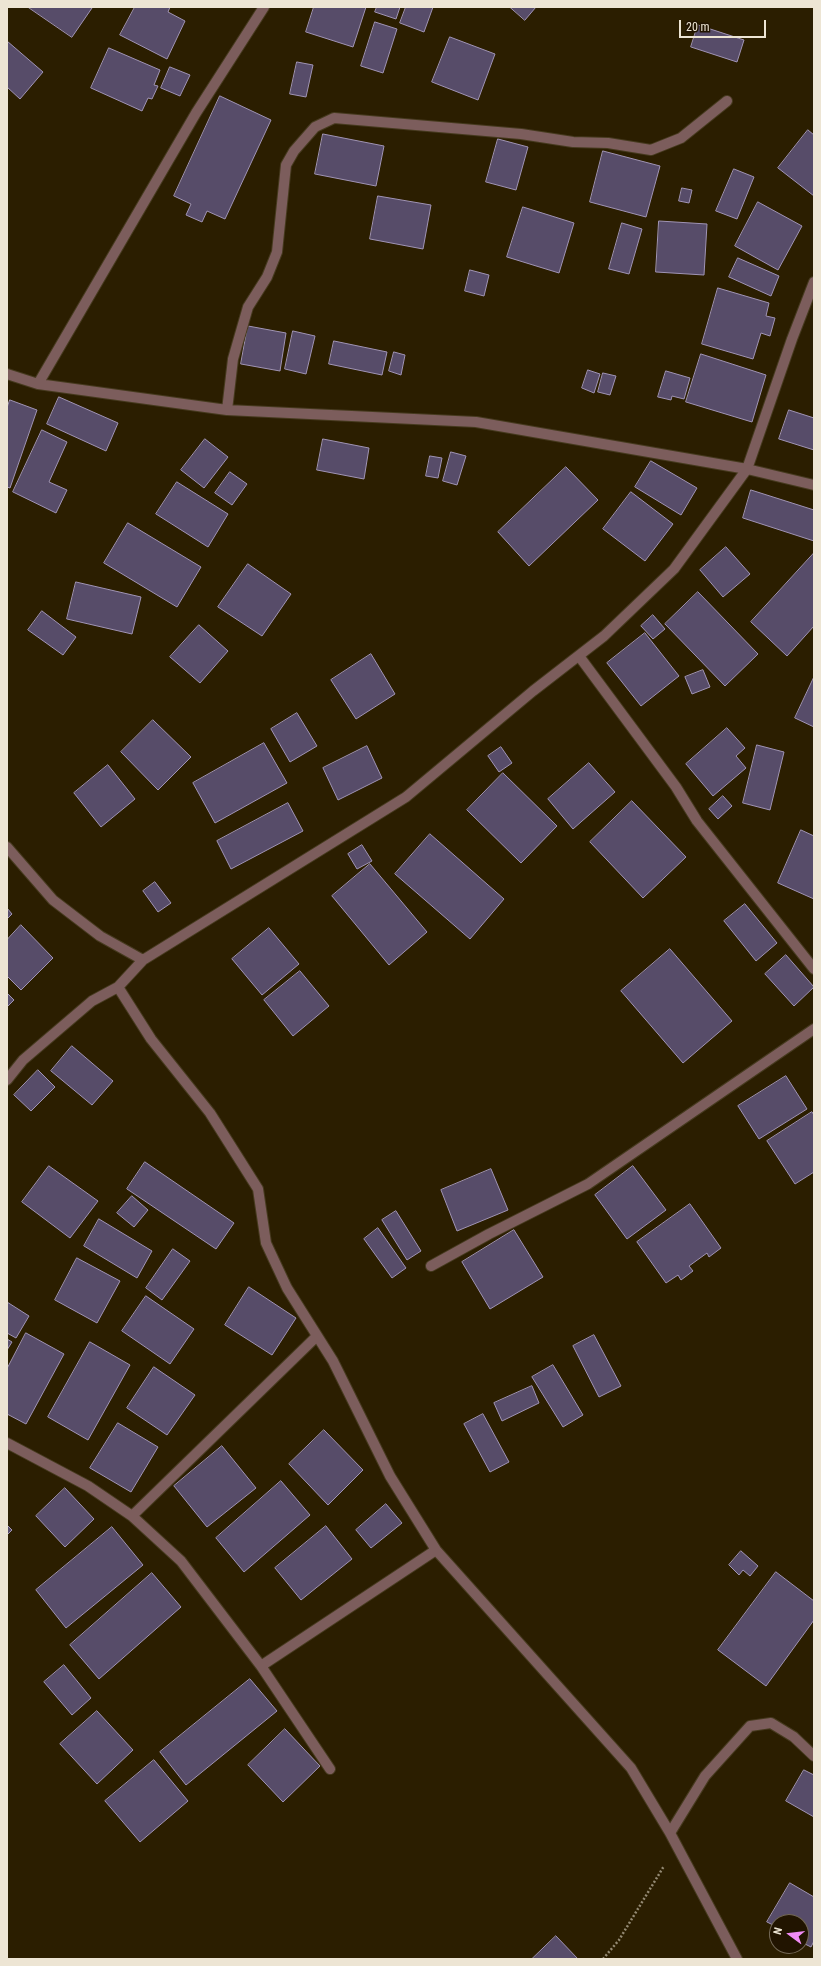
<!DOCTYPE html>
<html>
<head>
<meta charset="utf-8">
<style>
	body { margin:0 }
	#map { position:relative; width:821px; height:1966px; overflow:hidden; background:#2b1e00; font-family:"Roboto Condensed",sans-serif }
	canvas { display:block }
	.frame { position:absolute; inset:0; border:8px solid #ede5d4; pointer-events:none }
	.north { position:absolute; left:769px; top:1914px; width:40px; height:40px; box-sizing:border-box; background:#211400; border:1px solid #736855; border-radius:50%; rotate:285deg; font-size:11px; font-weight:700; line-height:16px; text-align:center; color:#ede5d4 }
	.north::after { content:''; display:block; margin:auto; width:14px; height:18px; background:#f08bf5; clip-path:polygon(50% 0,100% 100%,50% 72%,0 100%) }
	.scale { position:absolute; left:679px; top:20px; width:87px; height:18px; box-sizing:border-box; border:2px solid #ede5d4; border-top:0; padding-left:5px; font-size:12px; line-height:14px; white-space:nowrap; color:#ede5d4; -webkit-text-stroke:3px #211400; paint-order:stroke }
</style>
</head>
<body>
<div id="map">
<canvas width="821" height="1966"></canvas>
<div class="frame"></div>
<div class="north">N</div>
<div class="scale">20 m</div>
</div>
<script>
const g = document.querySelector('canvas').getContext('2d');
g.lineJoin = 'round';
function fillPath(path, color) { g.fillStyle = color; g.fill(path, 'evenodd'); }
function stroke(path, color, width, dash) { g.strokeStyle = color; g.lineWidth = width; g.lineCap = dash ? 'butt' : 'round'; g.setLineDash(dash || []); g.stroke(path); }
const building = new Path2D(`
	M28 7H90L92 8 72 37Z
	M135 7H170L168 12 185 21 167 59 120 35Z
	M314 7H366L353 47 306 32Z
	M377 7H400L396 19 375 12Z
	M406 7H433L424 32 400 23Z
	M510 7H536L525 20Z
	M375 22 397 29 383 73 361 66Z
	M698 25 744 40 737 62 691 47Z
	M450 37 495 54 478 100 432 82Z
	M7 41 43 72 20 99 7 87Z
	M109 48 160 70 154 85 158 86 152 99 148 98 142 111 91 88Z
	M297 62 313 65 306 97 290 94Z
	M170 67 190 75 180 96 161 88Z
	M220 96 271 120 225 219 207 211 202 222 186 215 191 204 174 196Z
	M808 130 814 135V196L778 168Z
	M323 134 384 146 376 186 315 174Z
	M498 139 528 147 516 190 486 182Z
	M603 151 660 166 646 217 590 202Z
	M734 169 754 177 737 219 716 211Z
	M682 188 692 190 689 203 679 201Z
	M378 196 431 205 423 249 370 239Z
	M758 202 802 226 778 270 735 246Z
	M523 207 574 223 559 273 507 257Z
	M659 221 707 224 704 275 656 272Z
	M622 223 642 229 629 274 609 269Z
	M738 258 779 276 771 296 729 277Z
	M470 270 489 275 484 296 465 291Z
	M718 288 769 303 766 316 775 318 770 336 761 333 753 359 702 344Z
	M248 326 286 333 280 371 241 364Z
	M293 331 315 336 306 374 285 369Z
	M334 341 387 352 382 375 329 364Z
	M394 352 405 355 401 375 389 371Z
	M701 354 766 375 752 422 686 402Z
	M588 370 600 374 594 393 582 388Z
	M666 371 690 378 684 399 672 396 671 400 658 397Z
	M603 373 616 376 610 395 598 392Z
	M59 397 118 423 106 451 47 424Z
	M10 400 37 410 10 488 7 487V408Z
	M789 410 814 418V450L779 439Z
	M42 430 67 442 49 482 67 490 56 513 13 492Z
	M205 439 228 457 204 488 181 470Z
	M323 439 369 448 364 479 317 470Z
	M451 452 466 456 457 485 443 481Z
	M430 456 442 458 438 478 426 476Z
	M651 461 697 488 681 515 635 487Z
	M566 467 598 500 529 566 498 532Z
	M230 472 247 484 232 505 215 493Z
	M177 482 228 514 208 547 156 514Z
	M751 490 814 510V541L743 518Z
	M631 492 673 524 645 561 603 529Z
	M128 523 201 567 177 607 104 563Z
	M726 547 750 574 723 597 700 570Z
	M814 553V626L787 656 751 622Z
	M248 564 291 594 262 636 218 607Z
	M76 582 141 597 132 634 67 619Z
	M698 592 758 654 725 686 665 624Z
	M42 611 76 637 63 655 28 630Z
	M653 615 665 629 653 639 641 626Z
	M199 625 228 651 200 683 170 657Z
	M645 633 679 676 641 706 607 663Z
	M371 654 395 694 356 719 331 680Z
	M703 670 710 687 692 694 685 677Z
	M814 677V727L795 718Z
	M297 713 317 746 290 762 271 729Z
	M153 720 191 757 158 790 121 752Z
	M727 728 745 748 736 756 746 768 713 796 686 764Z
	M264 743 287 783 215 823 193 783Z
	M757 745 784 752 770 810 743 803Z
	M367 746 382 778 338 800 323 768Z
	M501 747 512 763 499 772 488 756Z
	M589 763 615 792 573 829 548 799Z
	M108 765 135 799 101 827 74 793Z
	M503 773 557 826 521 863 467 810Z
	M723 796 732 806 718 819 709 809Z
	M632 801 686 857 643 898 590 842Z
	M288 803 303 831 231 869 217 841Z
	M801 830 814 836V899L778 883Z
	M430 834 504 899 470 939 395 874Z
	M362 845 372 861 357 869 348 854Z
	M370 864 427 932 389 965 332 896Z
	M155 882 171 903 158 912 143 891Z
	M745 904 777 943 756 961 724 921Z
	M7 908 12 914 7 919Z
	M21 925 53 958 21 990 7 976V940Z
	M269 928 299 964 262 995 232 959Z
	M670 949 732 1021 683 1063 621 991Z
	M786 955 814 987 794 1006 765 974Z
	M300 971 329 1006 293 1036 264 1000Z
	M7 993 14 1000 7 1007Z
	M72 1046 113 1081 92 1105 51 1071Z
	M38 1070 55 1087 31 1111 14 1095Z
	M786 1076 807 1109 759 1139 738 1106Z
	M812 1112 814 1115V1172L795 1184 767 1141Z
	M145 1162 234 1223 216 1249 127 1189Z
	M49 1166 98 1201 70 1238 22 1202Z
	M633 1166 666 1210 627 1239 595 1195Z
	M491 1169 508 1210 457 1231 441 1190Z
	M132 1196 148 1210 134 1227 117 1213Z
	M690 1204 721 1248 709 1257 707 1253 689 1266 693 1271 681 1280 678 1275 666 1283 637 1242Z
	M396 1211 421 1251 407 1260 382 1220Z
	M99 1219 152 1251 137 1278 84 1246Z
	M378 1228 406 1268 392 1278 364 1239Z
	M514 1230 543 1277 490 1309 462 1262Z
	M173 1249 190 1261 162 1300 146 1288Z
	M77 1258 120 1281 97 1323 55 1300Z
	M249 1287 296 1318 272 1355 225 1325Z
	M146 1296 194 1329 170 1364 122 1331Z
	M7 1302 29 1316 16 1338 7 1333Z
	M26 1333 64 1354 26 1424 7 1414V1369Z
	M594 1335 621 1386 599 1397 573 1346Z
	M7 1339 12 1342 7 1350Z
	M90 1342 130 1365 88 1440 48 1417Z
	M553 1365 583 1415 563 1427 532 1377Z
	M154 1367 195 1395 167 1435 127 1408Z
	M532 1386 539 1403 502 1421 494 1403Z
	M483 1414 509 1462 490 1472 464 1424Z
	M118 1423 158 1447 131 1492 90 1468Z
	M324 1430 363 1470 328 1505 289 1464Z
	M222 1446 256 1488 207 1527 174 1486Z
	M281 1481 310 1515 244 1572 216 1538Z
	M65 1488 94 1519 65 1547 36 1516Z
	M386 1504 402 1523 371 1548 356 1530Z
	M7 1525 12 1530 7 1535Z
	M326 1526 352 1559 301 1600 275 1568Z
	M112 1527 143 1565 66 1628 36 1590Z
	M741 1551 758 1566 750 1576 743 1570 739 1575 729 1565Z
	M776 1572 814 1601V1620L766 1686 718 1650Z
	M152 1573 181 1607 99 1679 70 1645Z
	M64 1665 91 1698 72 1715 44 1682Z
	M250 1679 277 1711 186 1785 160 1752Z
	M97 1711 133 1750 97 1784 60 1744Z
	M285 1729 320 1766 283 1802 248 1765Z
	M154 1760 188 1801 140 1842 105 1801Z
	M804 1770 814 1775V1817L786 1801Z
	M790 1883 814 1897V1941L811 1947 801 1942V1922H777V1927L767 1922Z
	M556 1936 578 1959H532Z`);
const path = new Path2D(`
	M603 1959 619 1940 664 1866`);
const minor = new Path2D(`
	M7 374 38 384 227 410 476 422 747 469 814 485
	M38 384 196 113 264 7
	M227 410 233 359 248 307 267 277 277 252 286 165 294 151 315 127 334 118 521 134 573 142 608 143 651 150 681 138 727 101
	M579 656 676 787 697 821 814 969
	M7 847 53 900 100 936 143 960
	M118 987 151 1039 210 1113 258 1189 266 1243 287 1288 333 1361 390 1476 436 1550 631 1768 670 1833 737 1959
	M7 1080 23 1060 92 1001 118 987 143 960 406 797 533 691 604 636 674 569 747 469 792 339 814 282
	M431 1266 489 1234 588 1184 814 1029
	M7 1443 88 1486 132 1516 181 1561 261 1666 330 1769
	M132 1516 317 1336
	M261 1666 436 1550
	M670 1833 705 1776 750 1726 771 1723 794 1737 814 1756`);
fillPath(building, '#574c69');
stroke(building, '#a094b4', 1);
stroke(minor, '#463a1e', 12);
stroke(path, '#948a73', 2.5, [2, 2]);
stroke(minor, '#7c5d5c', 10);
</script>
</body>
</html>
